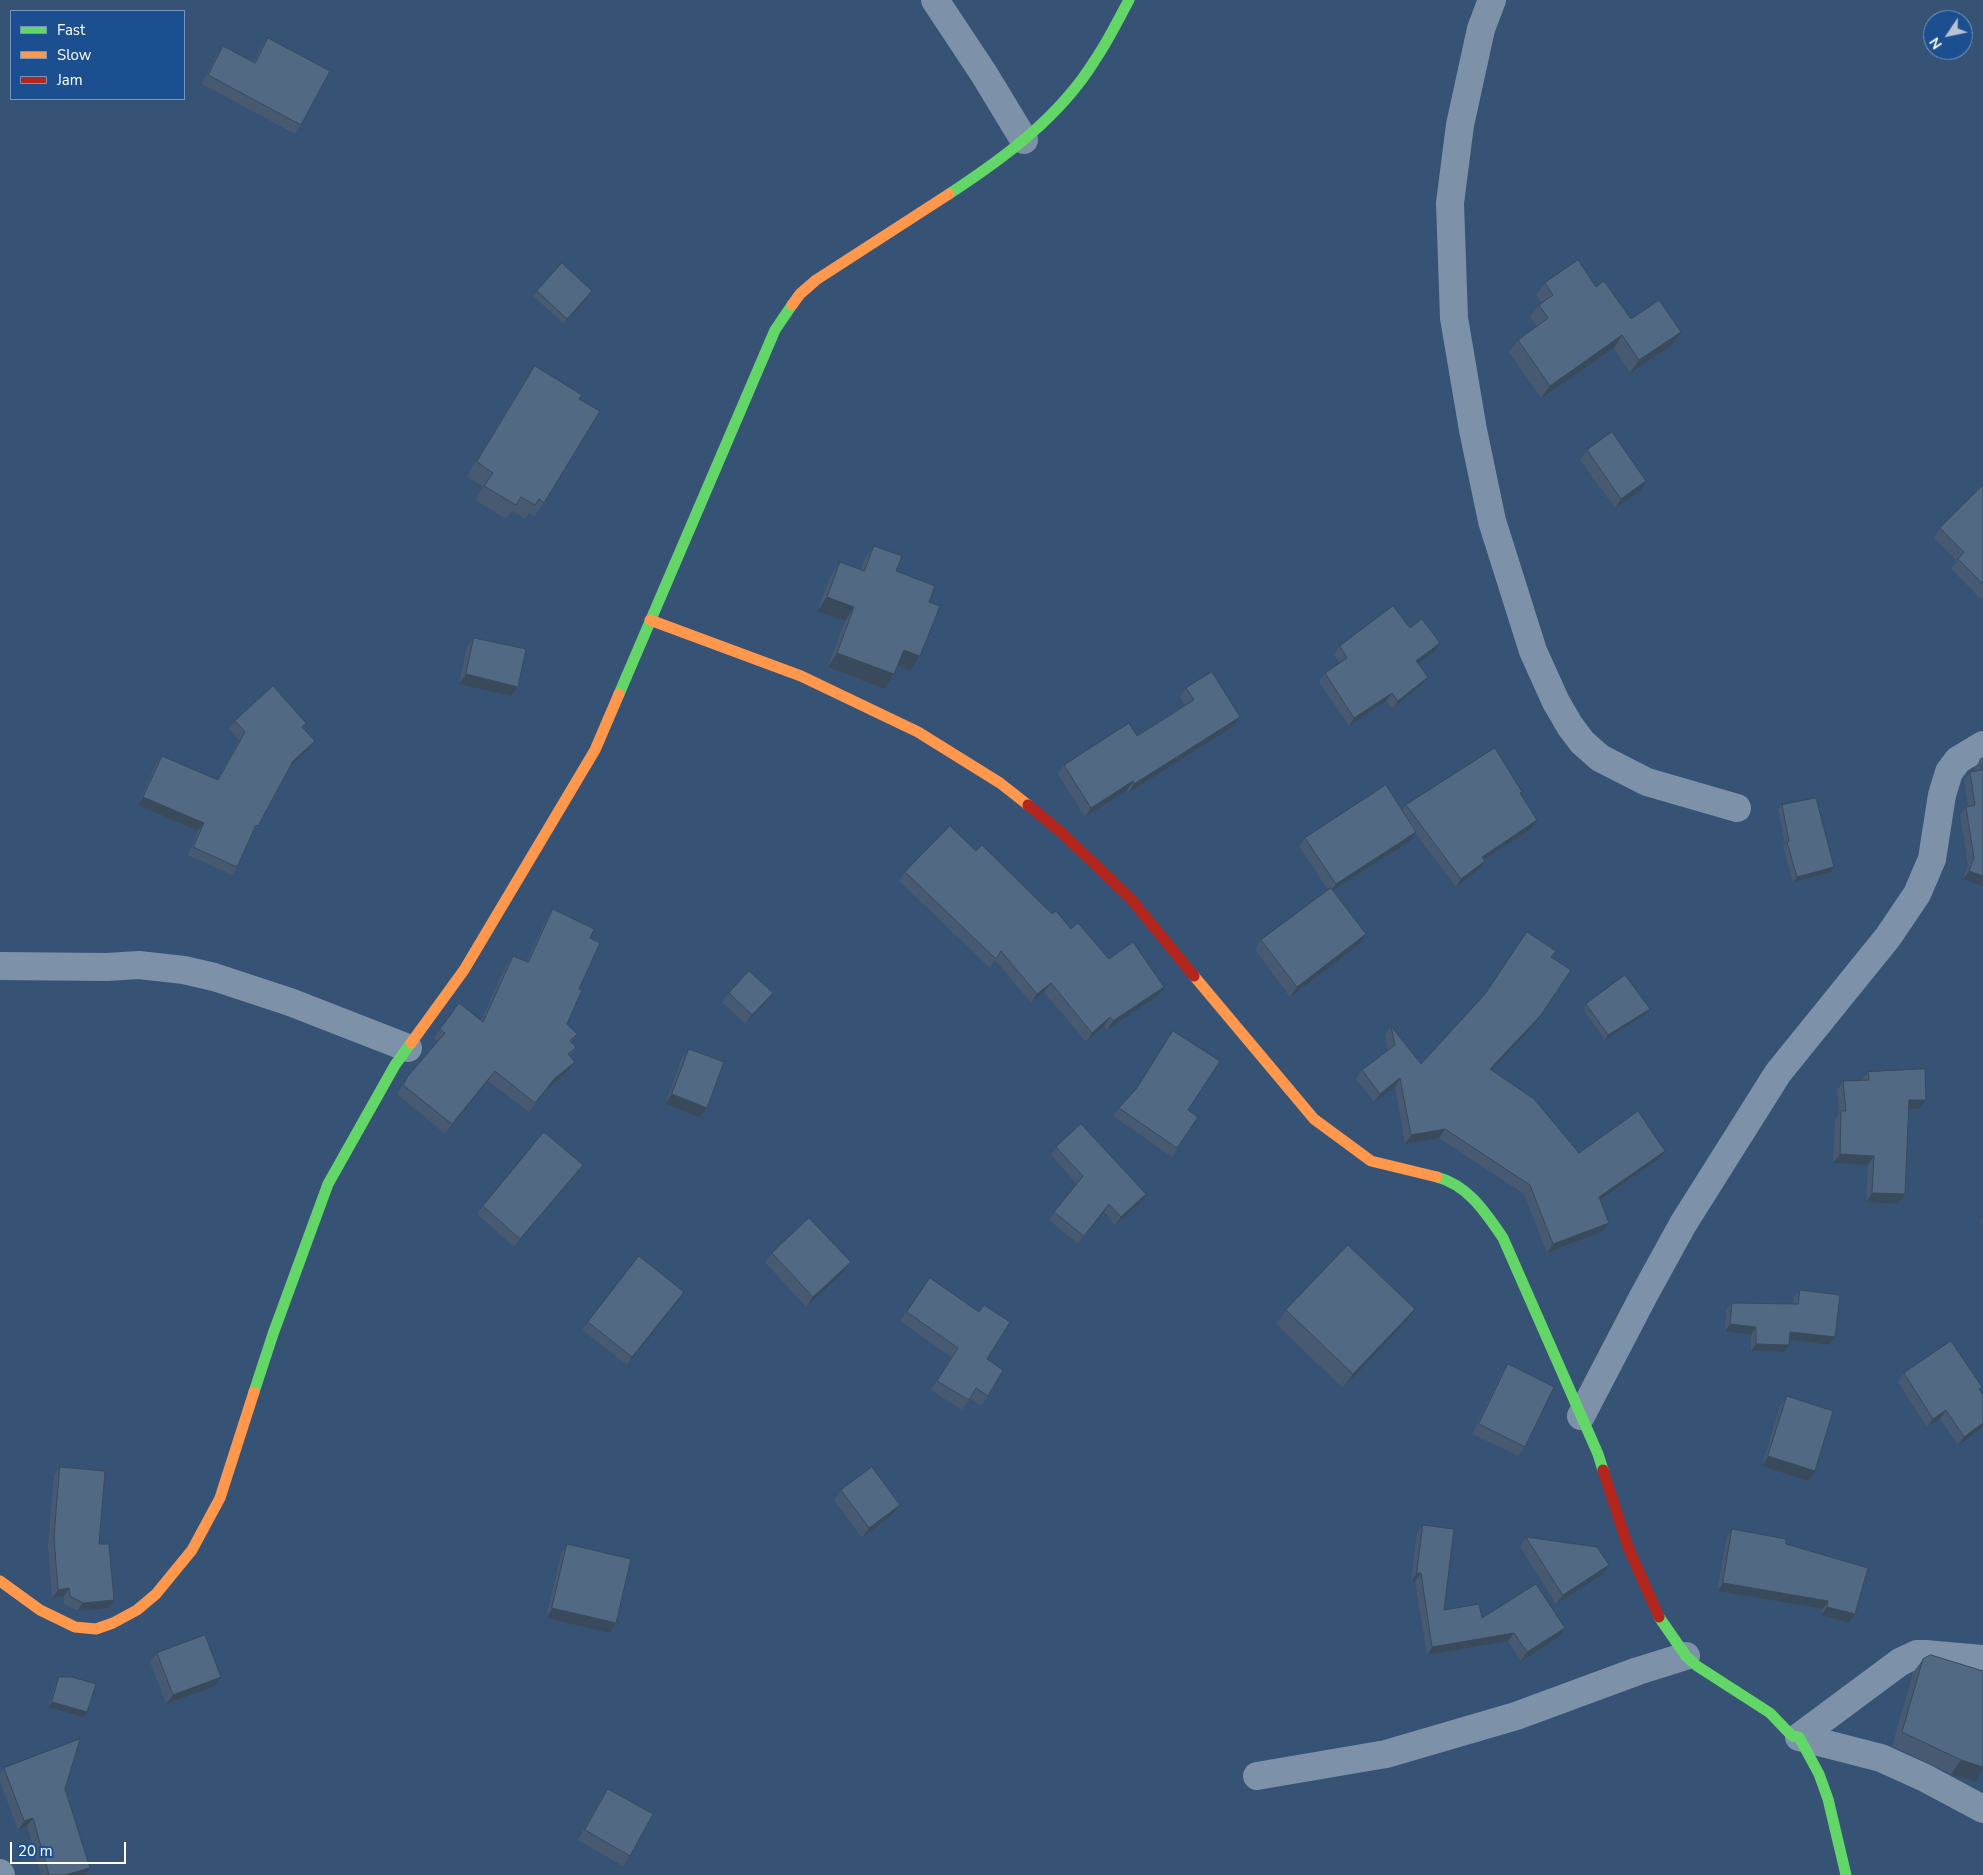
<!DOCTYPE html>
<html>
<head>
<meta charset="utf-8">
<style>
	body { margin:0 }
	#map { position:relative; width:1983px; height:1875px; overflow:hidden; background:#365274; font-family:"Nunito Sans",sans-serif }
	canvas { display:block }
	.legend { position:absolute; left:10px; top:10px; width:175px; height:90px; box-sizing:border-box; background:#1b4f8f; border:1px solid #7695bc; margin:0; padding:6px 9px; list-style:none; font-size:15px; color:#fff }
	.legend li { display:flex; align-items:center; gap:10px; height:25px }
	.legend b { width:25px; border:1px solid #7695bc }
	.north { position:absolute; left:1923px; top:10px; width:50px; height:50px; box-sizing:border-box; background:#1b4f8f; border:1px solid #7695bc; border-radius:50%; rotate:236deg; font-size:14px; font-weight:700; line-height:20px; text-align:center; color:#fff }
	.north::after { content:''; display:block; margin:auto; width:18px; height:22px; background:#b9c2ce; clip-path:polygon(50% 0,100% 100%,50% 72%,0 100%) }
	.scale { position:absolute; left:10px; top:1842px; width:116px; height:22px; box-sizing:border-box; border:2px solid #fff; border-top:0; padding-left:6px; font-size:15px; line-height:18px; white-space:nowrap; color:#fff; -webkit-text-stroke:4px #1b4f8f; paint-order:stroke }
</style>
</head>
<body>
<div id="map">
<canvas width="1983" height="1875"></canvas>
<ul class="legend">
<li><b style="height:6px;background:#63d668"></b>Fast</li>
<li><b style="height:6px;background:#ff974d"></b>Slow</li>
<li><b style="height:6px;background:#b3261e"></b>Jam</li>
</ul>
<div class="north">N</div>
<div class="scale">20 m</div>
</div>
<script>
const g = document.querySelector('canvas').getContext('2d');
g.lineJoin = 'round';
function stroke(path, color, width, dash) { g.strokeStyle = color; g.lineWidth = width; g.lineCap = dash ? 'butt' : 'round'; g.setLineDash(dash || []); g.stroke(path); }
function fillPath(path, color) { g.fillStyle = color; g.fill(path, 'evenodd'); }
const street = new Path2D(`
	M935 0 984 74 1024 140
	M1492 0 1481 29 1460 125 1450 203 1454 318 1473 430 1492 521 1533 651 1556 702 1570 726 1582 742 1600 758 1647 782 1737 808
	M0 966 107 967 139 965 184 970 214 977 290 1002 408 1048
	M1581 1416 1644 1295 1683 1224 1778 1073 1888 937 1917 894 1932 859 1942 795 1949 772 1958 760 1983 745
	M1799 1737 1900 1662 1917 1654H1925L1983 1659
	M1799 1737 1881 1758 1925 1778 1983 1809
	M1257 1776 1386 1754 1516 1716 1638 1671 1686 1656
	M0 1873 1 1875`);
const fast = new Path2D(`
	M949 194C1004 158 1060 117 1095 60 1108 41 1118 20 1129 0
	M619 694 775 330 792 305
	M1437 1177C1468 1185 1486 1213 1503 1238L1598 1454 1603 1470
	M254 1392 273 1334 328 1184 395 1065 411 1043
	M1659 1617 1686 1656 1697 1666 1770 1713 1792 1736 1799 1737 1819 1774 1828 1799 1846 1875`);
const slow = new Path2D(`
	M792 305 800 294 816 280 949 194
	M650 620 801 676 918 732 1000 783 1028 805
	M1194 976 1314 1119 1371 1161 1437 1177
	M411 1043 464 970 595 750 619 694
	M0 1581 40 1610 75 1627 96 1629 113 1623 137 1610 156 1594 192 1550 220 1498 254 1392`);
const jam = new Path2D(`
	M1028 805 1062 833 1131 899 1194 976
	M1603 1470 1628 1547 1659 1617`);
const wall = new Path2D(`
	M268 38 301 125 295 134 202 84 216 56 223 46 254 62 261 47Z
	M1545 283 1596 287 1631 319 1681 332 1672 345 1630 373 1614 348 1541 398 1509 352 1518 340 1537 327 1530 317 1539 305 1541 303 1536 295Z
	M537 291 589 296 564 324 533 296Z
	M535 366 579 399 544 503 534 517 529 513 525 519 512 511 506 519 475 500 483 487 467 476 525 380Z
	M1587 450 1640 491 1615 508 1580 460Z
	M1983 485V597L1981 599 1951 569 1957 561 1934 538 1940 528Z
	M874 546 896 571 929 602 920 656 910 671 897 666 894 674 884 689 828 667 845 621 817 611 830 577 840 562 861 570 864 560Z
	M1410 628 1440 643 1435 651 1418 663 1428 677 1422 685 1392 709 1386 701 1349 726 1319 682 1325 673 1340 663 1334 655 1340 646Z
	M474 638 518 687 511 696 459 684 467 647Z
	M1186 688 1240 717 1234 726 1128 793 1127 790 1085 817 1058 774 1064 765 1137 736 1185 705 1180 697Z
	M235 721 306 723 303 728 309 749 290 767 258 826 253 832 237 867 232 875 188 855 198 831 138 805 156 764 162 756 217 780 239 740 229 729Z
	M1983 758V886L1963 879 1968 866 1960 815 1966 807 1968 806 1964 780 1970 772 1975 771V768L1980 760Z
	M1520 794 1537 820 1531 829 1484 860 1485 861 1479 869 1456 887 1415 833 1410 841 1333 890 1360 944 1290 997 1255 950 1261 940 1328 890 1299 846 1305 838 1402 811 1406 805Z
	M1782 805 1831 872 1793 882 1783 846 1785 844 1778 809Z
	M976 851 1109 959 1158 996 1107 1030 1104 1026 1086 1042 1044 992 1031 1003 995 960 990 968 899 881 905 872Z
	M553 909 590 938 579 989 567 1024 577 1034 571 1043 576 1047 570 1056 575 1062 568 1071 548 1088 529 1112 488 1081 445 1134 397 1094 408 1076 438 1041 434 1038 459 1003 481 1021 506 965 513 956 526 962 547 918Z
	M1551 957 1535 1024 1491 1070 1579 1153 1665 1151 1659 1159 1601 1200 1609 1223 1603 1231 1547 1253 1524 1194 1439 1138 1405 1144 1395 1087 1374 1102 1356 1079 1362 1070 1388 1050 1385 1035 1391 1026 1421 1064Z
	M729 993 766 1002 745 1024 722 1002Z
	M1586 1004 1650 1009 1646 1014 1605 1040 1583 1009Z
	M1173 1031 1188 1110 1198 1117 1172 1157 1113 1116 1119 1108 1135 1090Z
	M689 1049 707 1108 700 1117 665 1104 682 1058Z
	M1868 1072 1926 1100 1919 1109H1908L1905 1194 1898 1204 1866 1202 1868 1165 1833 1163 1835 1120 1839 1114 1837 1091 1843 1081 1862 1080Z
	M1056 1147 1146 1194 1141 1202 1115 1225 1104 1212 1078 1244 1049 1220 1077 1184 1051 1155Z
	M583 1165 577 1173 514 1247 477 1214 483 1206Z
	M1983 1217V1226L1980 1222Z
	M772 1253 851 1262 844 1272 806 1307 765 1262Z
	M930 1278 979 1312 984 1305 987 1359 988 1396 981 1406 970 1399 962 1410 931 1390 951 1357 900 1321Z
	M1800 1290 1835 1337 1829 1345 1790 1340 1784 1352 1751 1351V1335L1725 1331 1726 1310 1732 1303 1793 1304 1794 1297Z
	M679 1300 627 1365 582 1330 588 1322Z
	M1286 1310 1405 1323 1343 1388 1276 1324Z
	M1508 1364 1525 1447 1518 1456 1472 1434 1502 1373Z
	M1904 1373 1980 1390 1983 1428 1958 1445 1940 1419 1927 1427 1898 1382Z
	M1787 1396 1808 1481 1762 1466 1780 1406Z
	M60 1467 99 1544 114 1600 109 1608 77 1611 64 1604V1596L52 1598 48 1545 54 1475Z
	M841 1490 893 1514 862 1538 834 1500Z
	M1423 1525 1444 1610 1559 1637 1521 1661 1508 1641 1427 1655 1415 1582 1411 1581 1417 1533Z
	M1732 1529 1786 1544 1855 1614 1849 1623 1821 1615 1823 1609 1717 1591 1727 1537Z
	M1526 1537 1602 1575 1556 1604 1520 1547Z
	M567 1544 616 1623 610 1633 546 1618 561 1554Z
	M157 1653 215 1686 166 1704 150 1662Z
	M1923 1659 1983 1671V1770L1975 1782 1951 1774 1892 1746 1913 1673Z
	M59 1677 87 1712 84 1717 48 1707 56 1682Z
	M4 1768 90 1868 85 1875H41L27 1826 18 1830 0 1782V1774Z
	M608 1789 630 1856 623 1866 578 1840 601 1798Z`);
const shadedWall = new Path2D(`
	M592 291 589 296 564 324 567 319Z
	M1681 332 1672 345 1630 373 1639 360Z
	M1622 335 1614 348 1541 398 1550 386Z
	M1646 481 1640 491 1615 508 1621 499Z
	M827 597 854 607 845 621 817 611Z
	M1440 643 1435 651 1410 669 1416 661Z
	M904 650 920 656 910 671 894 664Z
	M837 653 894 674 884 689 828 667Z
	M466 674 518 687 511 696 459 684Z
	M1428 677 1422 685 1392 709 1398 701Z
	M1392 693 1386 701 1349 726 1354 718Z
	M1240 717 1234 726 1128 793 1134 784Z
	M315 741 309 749 287 769 293 761Z
	M1133 781 1127 790 1085 817 1091 808Z
	M143 797 204 823 198 831 138 805Z
	M1537 820 1531 829 1476 865 1482 857Z
	M1416 832 1410 841 1330 892 1336 884Z
	M1485 861 1479 869 1456 887 1461 879Z
	M1834 867 1831 872 1793 882 1797 877Z
	M1969 871 1983 876V886L1963 879Z
	M1366 934 1360 944 1290 997 1297 987Z
	M1051 983 1044 992 1031 1003 1037 994Z
	M1164 987 1158 996 1107 1030 1113 1021Z
	M773 993 766 1002 745 1024 752 1015Z
	M1650 1009 1646 1014 1605 1040 1608 1035Z
	M1541 1015 1535 1024 1484 1078 1490 1069Z
	M1110 1017 1104 1026 1086 1042 1092 1033Z
	M575 1062 568 1071 548 1088 529 1112 554 1079Z
	M495 1071 488 1081 445 1134 452 1124Z
	M1400 1078 1395 1087 1374 1102 1380 1094Z
	M672 1094 707 1108 700 1117 665 1104Z
	M1909 1100H1926L1919 1109H1902Z
	M1445 1129 1439 1138 1405 1144 1411 1135Z
	M1665 1151 1659 1159 1593 1205 1599 1197Z
	M1840 1154 1874 1156 1868 1165 1833 1163Z
	M583 1165 577 1173 514 1247 520 1239Z
	M1872 1193 1905 1194 1898 1204 1866 1202Z
	M1146 1194 1141 1202 1115 1225 1121 1217Z
	M1109 1204 1104 1212 1078 1244 1084 1236Z
	M1609 1223 1603 1231 1547 1253 1553 1244Z
	M851 1262 844 1272 806 1307 813 1297Z
	M684 1292 679 1300 627 1365 632 1357Z
	M1415 1309 1405 1323 1343 1388 1353 1374Z
	M1730 1324 1756 1327 1751 1335 1725 1331Z
	M1790 1332 1835 1337 1829 1345 1784 1339Z
	M1756 1344 1789 1345 1784 1352 1751 1351Z
	M1946 1410 1940 1419 1927 1427 1933 1419Z
	M1983 1423V1428L1958 1445 1964 1437Z
	M1768 1456 1815 1471 1808 1481 1762 1466Z
	M900 1505 893 1514 862 1538 869 1528Z
	M1609 1565 1602 1575 1556 1604 1563 1595Z
	M1417 1573H1421L1415 1582 1411 1581Z
	M1723 1583 1828 1601 1823 1609 1717 1591Z
	M69 1588 64 1596 52 1598 58 1590Z
	M114 1600 109 1608 77 1611 83 1603Z
	M1827 1607 1855 1614 1849 1623 1821 1615Z
	M552 1608 616 1623 610 1633 546 1618Z
	M1565 1628 1559 1637 1521 1661 1527 1652Z
	M1514 1633 1508 1641 1427 1655 1432 1647Z
	M221 1677 215 1686 166 1704 173 1695Z
	M52 1702 87 1712 84 1717 48 1707Z
	M1961 1760 1983 1767V1770L1975 1782 1951 1774Z
	M33 1818 27 1826 18 1830 24 1821Z
	M90 1868 85 1875H65Z`);
const building = new Path2D(`
	M268 38 330 71 301 125 208 75 223 46 255 63Z
	M1578 260 1596 287 1604 281 1631 319 1659 300 1681 332 1639 360 1622 335 1550 386 1518 340 1548 318 1539 305 1553 295 1545 283Z
	M562 263 592 291 567 319 537 291Z
	M535 366 582 395 579 399 600 411 544 503 539 499 535 505 521 497 516 505 484 486 493 473 477 462Z
	M1612 432 1646 481 1621 499 1587 450Z
	M1983 485V584L1958 559 1964 552 1940 528Z
	M874 546 902 556 896 571 935 586 929 602 940 606 920 656 904 650 894 674 837 653 854 607 827 597 840 562 864 571Z
	M1393 606 1410 628 1422 619 1440 643 1416 661 1428 677 1398 701 1392 693 1354 718 1325 673 1347 658 1340 646Z
	M474 638 526 649 518 687 466 674Z
	M1212 672 1240 717 1134 784 1133 781 1091 808 1064 765 1129 723 1137 736 1194 700 1186 688Z
	M273 686 306 723 302 727 315 741 293 761 258 826 256 825 237 867 193 847 204 823 143 797 162 756 218 780 245 732 235 721Z
	M1495 748 1522 792 1520 793 1537 820 1482 857 1485 861 1461 879 1406 805Z
	M1983 758V876L1969 871 1974 858 1966 807 1975 805 1970 772 1982 770 1980 760Z
	M1386 785 1416 832 1336 884 1305 838Z
	M1816 798 1834 867 1797 877 1787 842 1789 841 1782 805Z
	M950 826 976 851 982 845 1052 914 1056 911 1071 929 1078 923 1109 959 1133 942 1164 987 1113 1021 1110 1017 1092 1033 1051 983 1037 994 1001 951 996 959 905 872Z
	M1331 888 1366 934 1297 987 1261 940Z
	M553 909 594 929 590 938 600 943 579 989 582 990 567 1024 577 1034 570 1041 576 1047 568 1054 575 1062 554 1079 535 1103 495 1071 452 1124 403 1085 408 1076 445 1033 440 1029 459 1003 483 1022 513 956 528 962Z
	M1527 932 1556 951 1551 957 1571 970 1541 1015 1490 1069 1534 1099 1579 1153 1638 1111 1665 1151 1599 1197 1609 1223 1553 1244 1530 1185 1445 1129 1411 1135 1400 1078 1380 1094 1362 1070 1395 1045 1391 1026 1421 1064 1485 994Z
	M749 971 773 993 752 1015 729 993Z
	M1625 975 1650 1009 1608 1035 1586 1004Z
	M1173 1031 1220 1061 1188 1110 1198 1117 1177 1148 1119 1108 1137 1088Z
	M689 1049 724 1062 707 1108 672 1094Z
	M1925 1069 1926 1100H1909L1905 1194 1872 1193 1874 1156 1840 1154 1841 1111H1846L1843 1081 1869 1080 1868 1072Z
	M1081 1124 1146 1194 1121 1217 1109 1204 1084 1236 1054 1212 1083 1176 1056 1147Z
	M544 1132 583 1165 520 1239 483 1206Z
	M809 1218 851 1262 813 1297 772 1253Z
	M1348 1245 1415 1309 1353 1374 1286 1310Z
	M639 1256 684 1292 632 1357 588 1322Z
	M930 1278 979 1312 984 1305 1010 1322 987 1359 1003 1370 988 1396 976 1388 969 1400 937 1381 958 1348 907 1312Z
	M1800 1290 1840 1295 1835 1337 1790 1332 1789 1345 1756 1344V1327L1730 1324 1732 1303 1798 1304Z
	M1951 1341 1982 1387 1979 1389 1983 1395V1423L1964 1437 1946 1410 1933 1419 1904 1373Z
	M1508 1364 1554 1387 1525 1447 1479 1424Z
	M1787 1396 1833 1411 1815 1471 1768 1456Z
	M60 1467 105 1471 99 1544H109L114 1600 83 1603 70 1596 69 1588 58 1590 54 1537Z
	M872 1467 900 1505 869 1528 841 1490Z
	M1423 1525 1454 1529 1444 1610 1479 1604 1482 1618 1536 1584 1565 1628 1527 1652 1514 1633 1432 1647 1421 1573H1417Z
	M1732 1529 1786 1539V1544L1868 1568 1855 1614 1827 1607 1828 1601 1723 1583Z
	M1526 1537 1597 1547 1609 1565 1563 1595Z
	M567 1544 631 1559 616 1623 552 1608Z
	M205 1635 221 1677 173 1695 157 1653Z
	M1931 1655 1983 1671V1767L1961 1760 1902 1732 1923 1659Z
	M59 1677H72L96 1684 87 1712 52 1702Z
	M80 1739 65 1789 90 1868 65 1875H49L33 1818 24 1821 4 1768Z
	M608 1789 653 1814 630 1856 585 1830Z`);
stroke(street, '#7d92a8', 28);
stroke(fast, '#63d668', 11);
stroke(slow, '#ff974d', 11);
stroke(jam, '#b3261e', 11);
fillPath(wall, '#475a72');
fillPath(shadedWall, '#394a5c');
fillPath(building, '#526984');
stroke(building, '#394a5c', 1);
</script>
</body>
</html>
